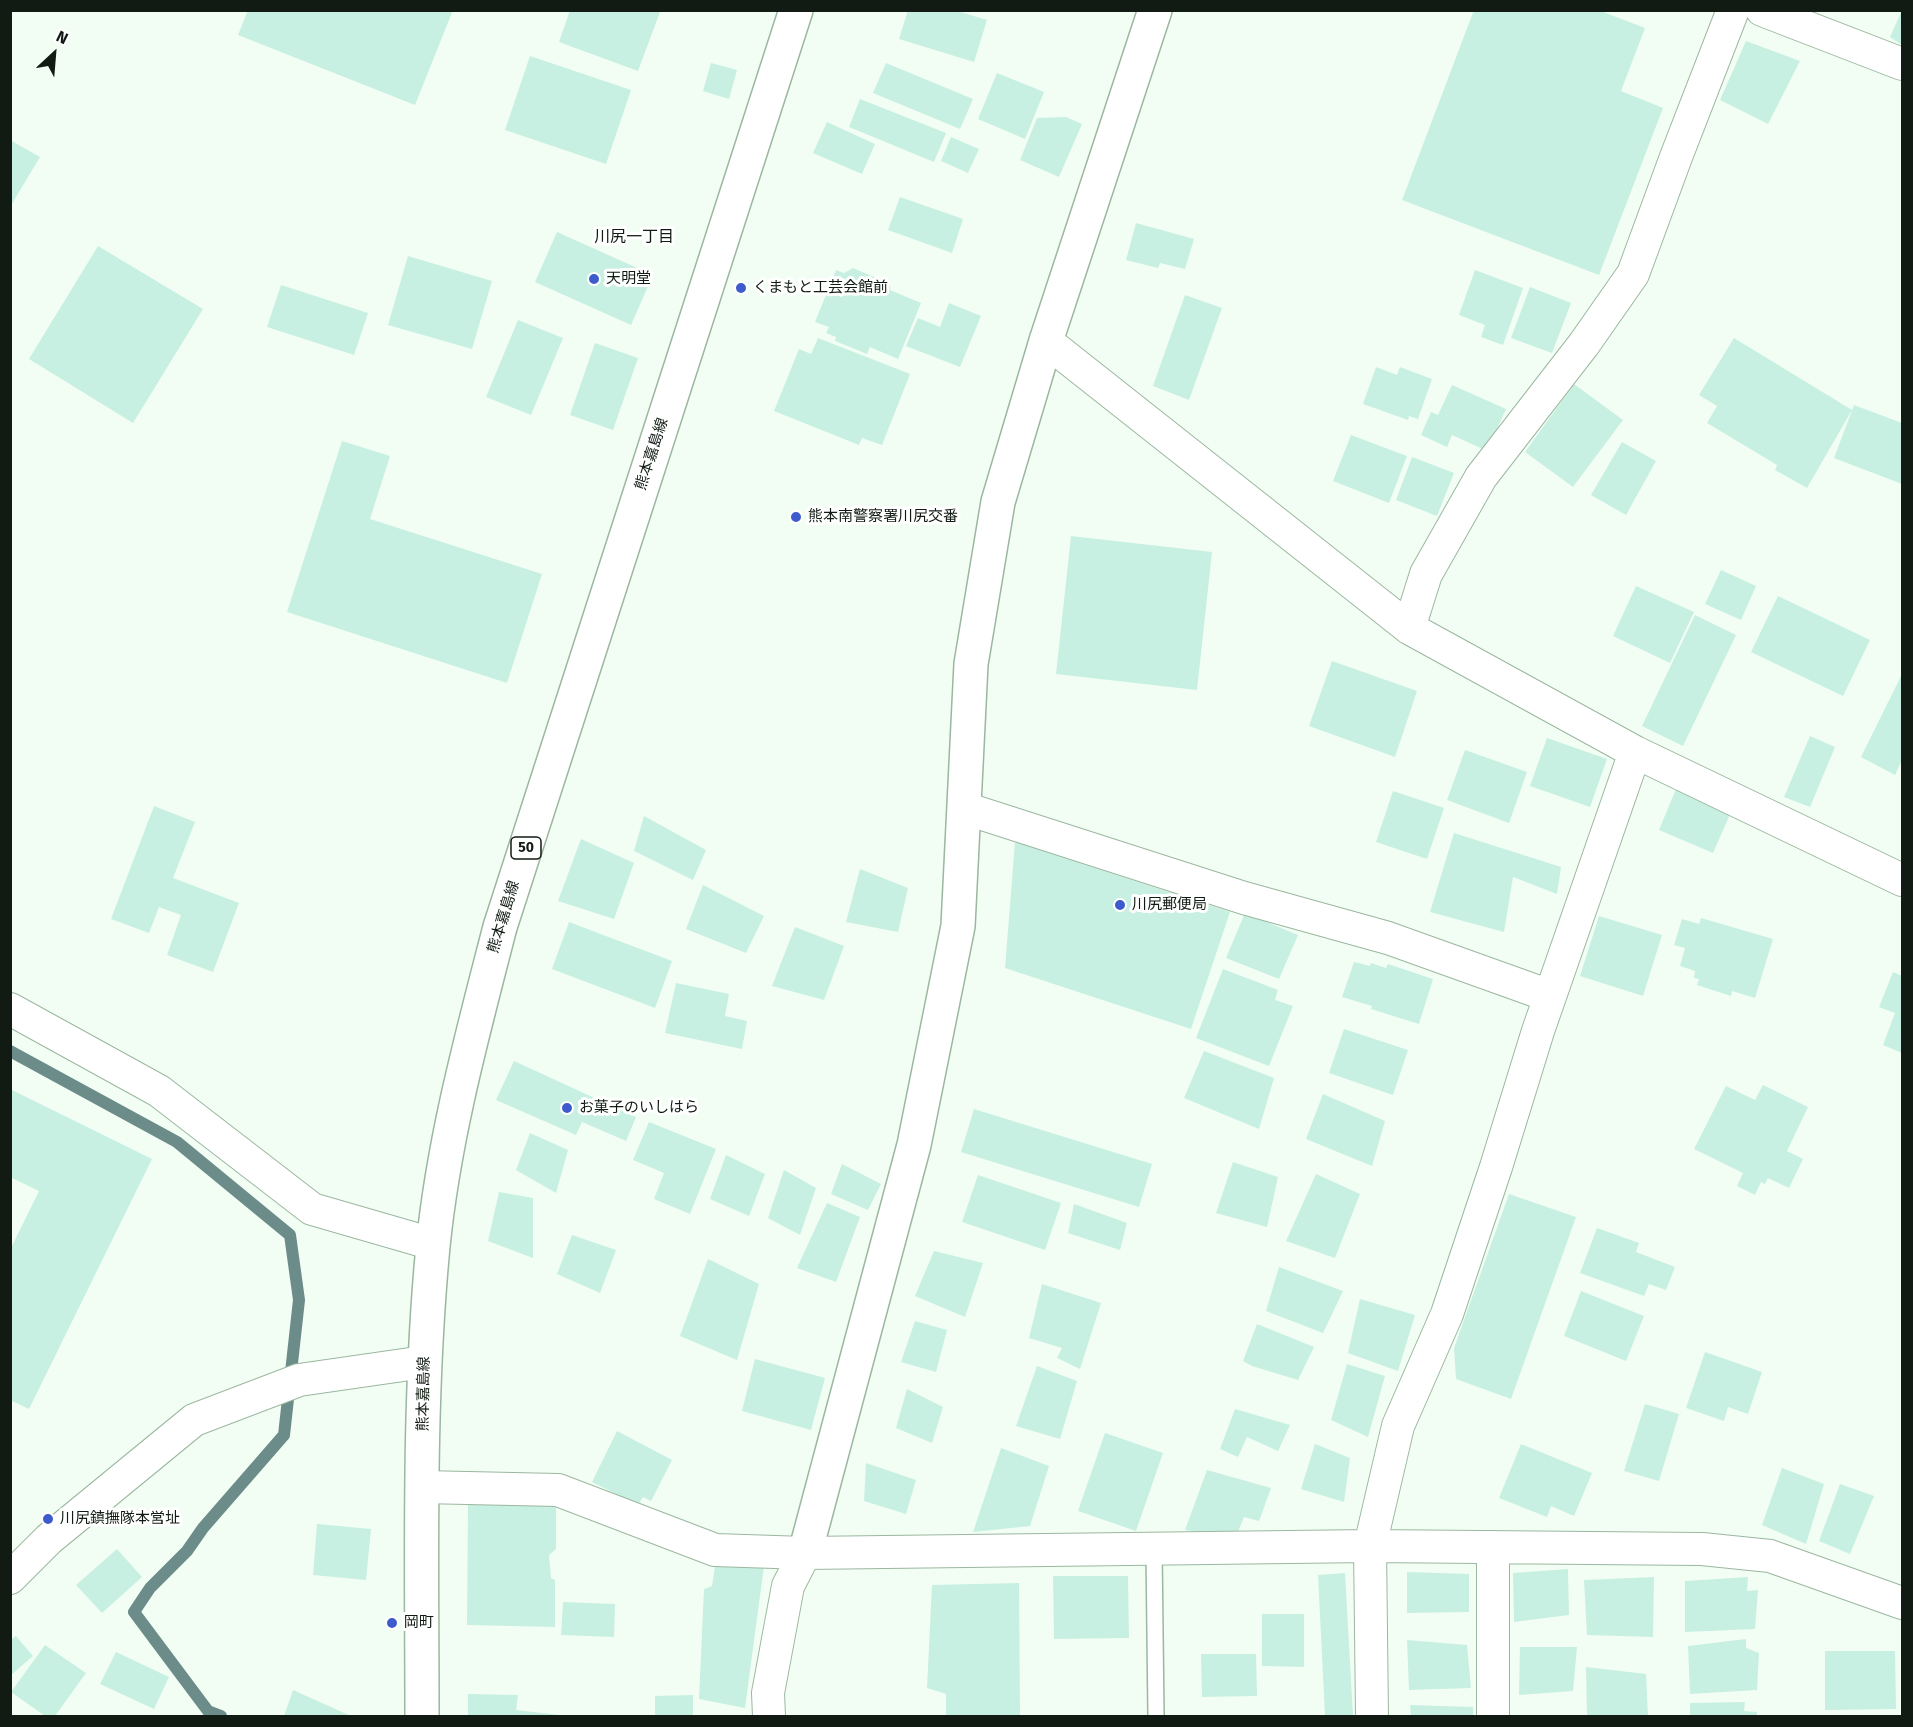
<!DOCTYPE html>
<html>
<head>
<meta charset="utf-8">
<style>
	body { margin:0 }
	#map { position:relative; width:1913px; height:1727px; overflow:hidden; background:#f2fef4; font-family:"Fira Sans",sans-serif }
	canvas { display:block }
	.frame { position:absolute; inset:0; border:12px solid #111b13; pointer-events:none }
	.north { position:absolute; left:24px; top:24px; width:60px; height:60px; -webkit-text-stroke:4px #fff; paint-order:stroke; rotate:26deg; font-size:16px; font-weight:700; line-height:24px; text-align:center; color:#111b13 }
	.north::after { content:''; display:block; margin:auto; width:21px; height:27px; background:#111b13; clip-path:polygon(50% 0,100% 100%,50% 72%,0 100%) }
</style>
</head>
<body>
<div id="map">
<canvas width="1913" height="1727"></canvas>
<div class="frame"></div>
<div class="north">N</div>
</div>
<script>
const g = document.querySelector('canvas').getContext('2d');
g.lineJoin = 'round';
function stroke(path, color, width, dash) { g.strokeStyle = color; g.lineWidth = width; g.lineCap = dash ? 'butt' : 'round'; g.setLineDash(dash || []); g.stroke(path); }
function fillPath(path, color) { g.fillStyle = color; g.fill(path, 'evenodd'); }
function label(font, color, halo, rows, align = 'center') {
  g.font = font + ' "Fira Sans","Noto Sans JP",sans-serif'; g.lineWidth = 6; g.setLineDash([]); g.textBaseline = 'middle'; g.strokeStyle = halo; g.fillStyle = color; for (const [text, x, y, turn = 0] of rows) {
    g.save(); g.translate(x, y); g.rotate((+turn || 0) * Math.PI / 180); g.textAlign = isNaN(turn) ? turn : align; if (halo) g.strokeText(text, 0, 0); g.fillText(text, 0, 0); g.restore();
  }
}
const stream = new Path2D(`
	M10 1051 177 1142 290 1235 299 1300 284 1435 203 1528 187 1551 150 1588 134 1612 208 1711 221 1716`);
const building = new Path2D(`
	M248 10H453L415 105 238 35Z
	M570 10H655L660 12 638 71 559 42Z
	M908 10H954L987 20 974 62 899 39Z
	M1474 10H1598L1645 28 1621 91 1663 108 1599 275 1402 200Z
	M1902 10V45L1890 37Z
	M1746 41 1800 61 1768 124 1720 100Z
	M530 56 631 90 606 164 505 130Z
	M711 63 737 70 729 99 703 91Z
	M886 63 973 99 960 129 873 93Z
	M997 73 1044 92 1025 139 978 119Z
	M860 99 946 133 934 162 849 127Z
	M1066 117 1082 124 1059 177 1020 160 1037 118Z
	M827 122 875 144 862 174 813 153Z
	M951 137 979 149 968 173 941 161Z
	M10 140 40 157 10 207Z
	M900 197 963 219 952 253 888 230Z
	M1136 223 1194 239 1185 269 1160 263 1158 268 1126 260Z
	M557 232 653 275 631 325 535 282Z
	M98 246 203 309 133 423 29 359Z
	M408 256 492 281 472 349 388 325Z
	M853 268 890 284V290L921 303 898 359 870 347 867 354 835 341 836 337 826 333 829 327 815 322 836 270 844 273Z
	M1475 270 1523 288 1503 345 1481 337 1485 325 1459 315Z
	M281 285 368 313 354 355 267 327Z
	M1530 287 1571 303 1552 353 1511 338Z
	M1185 295 1222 308 1189 400 1153 386Z
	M949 303 981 316 960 367 906 346 918 318 940 327Z
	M518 320 563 338 531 415 486 397Z
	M818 338 910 374 882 445 862 438 859 445 774 411 799 349 811 354Z
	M1734 338 1852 410 1807 488 1775 470 1777 465 1707 423 1717 406 1699 395Z
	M595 343 638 358 613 430 570 415Z
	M1376 367 1397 375 1400 367 1432 379 1418 419 1409 416 1408 420 1363 404Z
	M1574 384 1623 420 1573 487 1525 452Z
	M1452 385 1506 409 1487 451 1452 435 1447 447 1421 435 1431 412 1438 415Z
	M1854 405 1902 423V484L1834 458Z
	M1351 435 1407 456 1389 503 1333 481Z
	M342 441 390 456 370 519 542 574 507 683 287 612Z
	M1622 442 1656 461 1626 515 1591 495Z
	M1412 457 1454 473 1437 516 1396 500Z
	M1071 536 1212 552 1197 690 1056 674Z
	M1721 570 1756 586 1741 620 1705 604Z
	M1636 586 1694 612 1670 663 1613 636Z
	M1778 596 1870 640 1843 696 1751 652Z
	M1695 615 1736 635 1683 746 1642 726Z
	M1332 661 1417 691 1395 757 1309 726Z
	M1902 674V760L1895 775 1861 757Z
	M1810 736 1835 747 1810 807 1784 797Z
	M1547 738 1607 759 1590 807 1530 786Z
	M1465 750 1527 772 1509 823 1447 800Z
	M1676 789 1731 812 1713 853 1659 830Z
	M1393 791 1444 808 1427 859 1376 842Z
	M154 806 195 822 173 878 239 903 213 972 167 955 181 915 159 907 149 933 111 919Z
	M644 816 706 850 693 880 634 851Z
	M1454 833 1561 867 1557 894 1513 877 1504 932 1430 912Z
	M581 839 634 863 614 919 558 901Z
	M1015 842 1230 912 1191 1029 1005 968Z
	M860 869 908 888 898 932 846 922Z
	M703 885 764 916 746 953 686 929Z
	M1245 913 1298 935 1279 979 1226 958Z
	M1599 916 1662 935 1643 996 1580 976Z
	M1701 918 1773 939 1755 998 1732 991 1731 996 1697 985 1699 979 1694 978 1695 971 1680 966 1685 948 1674 945 1682 919 1699 924Z
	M569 922 672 961 655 1008 552 969Z
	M795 927 844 946 824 1000 772 986Z
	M1354 962 1370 966 1371 963 1386 968 1388 964 1433 979 1419 1024 1371 1009 1372 1006 1342 997Z
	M1223 969 1278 990 1275 1000 1293 1006 1269 1066 1196 1038Z
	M1893 972 1902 976V1053L1883 1045 1895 1013 1879 1007Z
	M676 983 729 994 725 1016 747 1021 742 1049 665 1033Z
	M1344 1029 1408 1050 1393 1095 1329 1073Z
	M1204 1051 1274 1078 1259 1129 1184 1098Z
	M514 1061 636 1117 626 1141 582 1122 576 1135 496 1100Z
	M1763 1085 1808 1107 1787 1151 1803 1159 1789 1188 1768 1178 1765 1184 1761 1182 1755 1195 1737 1186 1743 1173 1694 1149 1726 1086 1755 1100Z
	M10 1089 152 1159 29 1409 10 1400V1250L39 1191 10 1177Z
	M1323 1094 1385 1121 1372 1166 1306 1139Z
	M974 1109 1152 1164 1139 1207 961 1152Z
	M649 1122 716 1149 690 1214 654 1199 664 1173 633 1160Z
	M530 1133 568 1150 556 1193 516 1170Z
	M726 1155 765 1174 749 1216 710 1199Z
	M1233 1162 1278 1177 1267 1227 1216 1213Z
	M842 1164 881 1184 868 1210 831 1194Z
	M784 1170 816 1188 800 1235 768 1218Z
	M1316 1174 1360 1194 1335 1258 1286 1241Z
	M978 1175 1061 1203 1045 1250 962 1222Z
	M499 1192 533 1198V1258L488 1241Z
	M1509 1194 1576 1217 1511 1399 1456 1379 1454 1348Z
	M827 1203 860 1217 836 1282 797 1268Z
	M1074 1204 1127 1223 1120 1250 1068 1233Z
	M1597 1228 1639 1243 1636 1252 1675 1267 1666 1290 1649 1284 1644 1296 1580 1273Z
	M572 1235 616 1250 600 1293 557 1274Z
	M934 1251 983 1263 965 1317 915 1296Z
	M708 1259 759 1284 737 1360 680 1336Z
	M1279 1267 1343 1291 1323 1333 1266 1311Z
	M1042 1284 1101 1303 1080 1369 1057 1358 1062 1348 1029 1338Z
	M1581 1291 1644 1316 1626 1361 1564 1336Z
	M1360 1299 1415 1315 1398 1371 1348 1353Z
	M915 1321 947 1330 936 1372 901 1362Z
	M1257 1324 1314 1347 1298 1380 1252 1366 1243 1361Z
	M1705 1352 1762 1372 1748 1414 1728 1407 1724 1421 1686 1408Z
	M755 1359 825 1378 811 1430 742 1411Z
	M1347 1364 1385 1376 1368 1437 1331 1420Z
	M1037 1366 1077 1381 1060 1439 1016 1426Z
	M907 1389 943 1407 932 1443 896 1428Z
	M1645 1404 1679 1414 1659 1481 1624 1471Z
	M1235 1409 1290 1425 1278 1451 1247 1437 1238 1457 1220 1449Z
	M617 1431 672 1460 651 1501 643 1497 638 1505 592 1482Z
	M1105 1433 1163 1453 1136 1531 1078 1511Z
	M1315 1444 1350 1458 1344 1502 1301 1489Z
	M1521 1444 1592 1473 1574 1516 1551 1506 1547 1517 1499 1498Z
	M1001 1448 1049 1466 1030 1526 973 1532Z
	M866 1463 916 1480 906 1514 864 1501Z
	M1782 1468 1824 1484 1806 1544 1762 1525Z
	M1207 1470 1271 1488 1259 1521 1244 1517 1236 1537 1185 1530Z
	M1840 1484 1874 1496 1850 1554 1819 1541Z
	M468 1503 556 1504V1549L549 1555 551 1578 555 1580V1627L467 1625Z
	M317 1524 371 1529 366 1580 313 1575Z
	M117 1549 142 1577 102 1613 76 1585Z
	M716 1560 764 1566 745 1708 699 1699 704 1589 712 1586Z
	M1568 1569 1569 1615 1514 1622 1513 1573Z
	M1407 1572 1469 1574V1612L1407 1613Z
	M1345 1573 1353 1716H1325L1318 1575Z
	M1053 1576H1128L1129 1638 1054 1639Z
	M1654 1577 1653 1637 1587 1635 1584 1580Z
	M1748 1577 1747 1591 1758 1590 1755 1629 1685 1632V1581Z
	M1019 1583 1020 1716H946V1694L927 1688 932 1585Z
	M563 1602 615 1604 614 1637 561 1635Z
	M1262 1614H1304V1667L1262 1666Z
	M16 1636 33 1656 10 1676V1640Z
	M1746 1639V1648L1759 1653 1757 1690 1690 1694 1688 1646Z
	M1407 1640 1467 1645 1471 1688 1409 1690Z
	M45 1645 86 1673 55 1716H45L11 1692Z
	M1520 1647H1577L1573 1691 1519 1695Z
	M1825 1651H1895L1896 1709 1825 1710Z
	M116 1652 169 1677 154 1709 100 1684Z
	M1201 1654H1256L1257 1696 1202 1697Z
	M1586 1667 1646 1674 1648 1716H1587Z
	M293 1690 351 1716H284Z
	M468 1694 518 1695 516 1710 560 1715V1716H468Z
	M693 1695V1716H655V1696Z
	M1745 1702 1744 1711 1757 1712V1716H1690V1703Z
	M1410 1705 1473 1707V1716H1411Z`);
const lane = new Path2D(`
	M1154 1549 1156 1716`);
const street = new Path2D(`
	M1762 10 1902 64
	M1046 341 1409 628 1635 752 1902 880
	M1409 628 1426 574 1481 477 1584 344 1633 274 1676 157 1733 10
	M964 808 1244 898 1388 938 1550 996
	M10 1009 159 1091 312 1209 433 1244
	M422 1487 558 1490 715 1550 805 1553 1370 1546 1702 1549 1770 1556 1902 1603
	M10 1578 49 1539 194 1420 299 1380 424 1362
	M769 1716 768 1693 788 1586 805 1553
	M1372 1716 1370 1546 1398 1426 1447 1314 1496 1167 1538 1031 1635 752
	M1493 1716V1547`);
const secondary = new Path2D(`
	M805 1553 914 1145 958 926 971 664 998 502 1046 341 1155 10`);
const primary = new Path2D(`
	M422 1716C422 1560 418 1402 433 1246 444 1137 473 1032 500 927L796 10`);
const markers = [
	[594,279,6,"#3d5bcd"],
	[741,288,6,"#3d5bcd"],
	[796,517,6,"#3d5bcd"],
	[1120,905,6,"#3d5bcd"],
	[567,1108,6,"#3d5bcd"],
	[48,1519,6,"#3d5bcd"],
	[392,1623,6,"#3d5bcd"]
];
const shields = [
	[526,848,30]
];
const shieldNames = [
	["50",526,848]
];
const poiNames = [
	["天明堂",606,279],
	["くまもと工芸会館前",753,288],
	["熊本南警察署川尻交番",808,517],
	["川尻郵便局",1132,905],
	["お菓子のいしはら",579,1108],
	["川尻鎮撫隊本営址",60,1519],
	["岡町",404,1623]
];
const streetNames = [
	["熊本嘉島線",652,454,-72],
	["熊本嘉島線",504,917,-73],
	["熊本嘉島線",424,1394,-89]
];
const neighbourhoodNames = [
	["川尻一丁目",634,238]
];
stroke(stream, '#6c8c89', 12);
fillPath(building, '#c7f0e2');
stroke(lane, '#9bb79f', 18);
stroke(street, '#9bb79f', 34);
stroke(secondary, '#9bb79f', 36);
stroke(primary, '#9bb79f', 36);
stroke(lane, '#fff', 15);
stroke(street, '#fff', 32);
stroke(secondary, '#fff', 33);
stroke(primary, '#fff', 33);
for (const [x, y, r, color] of markers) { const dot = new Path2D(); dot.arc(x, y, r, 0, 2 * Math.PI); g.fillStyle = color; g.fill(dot); stroke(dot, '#fff', 2); }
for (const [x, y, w] of shields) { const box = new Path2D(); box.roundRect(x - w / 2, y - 11, w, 22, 4.5); g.fillStyle = '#fff'; g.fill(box); stroke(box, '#111b13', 1.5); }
label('bold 14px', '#111b13', null, shieldNames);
label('15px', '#111b13', '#fff', poiNames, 'left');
label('15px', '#111b13', '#fff', streetNames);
label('16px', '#111b13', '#fff', neighbourhoodNames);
</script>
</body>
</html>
